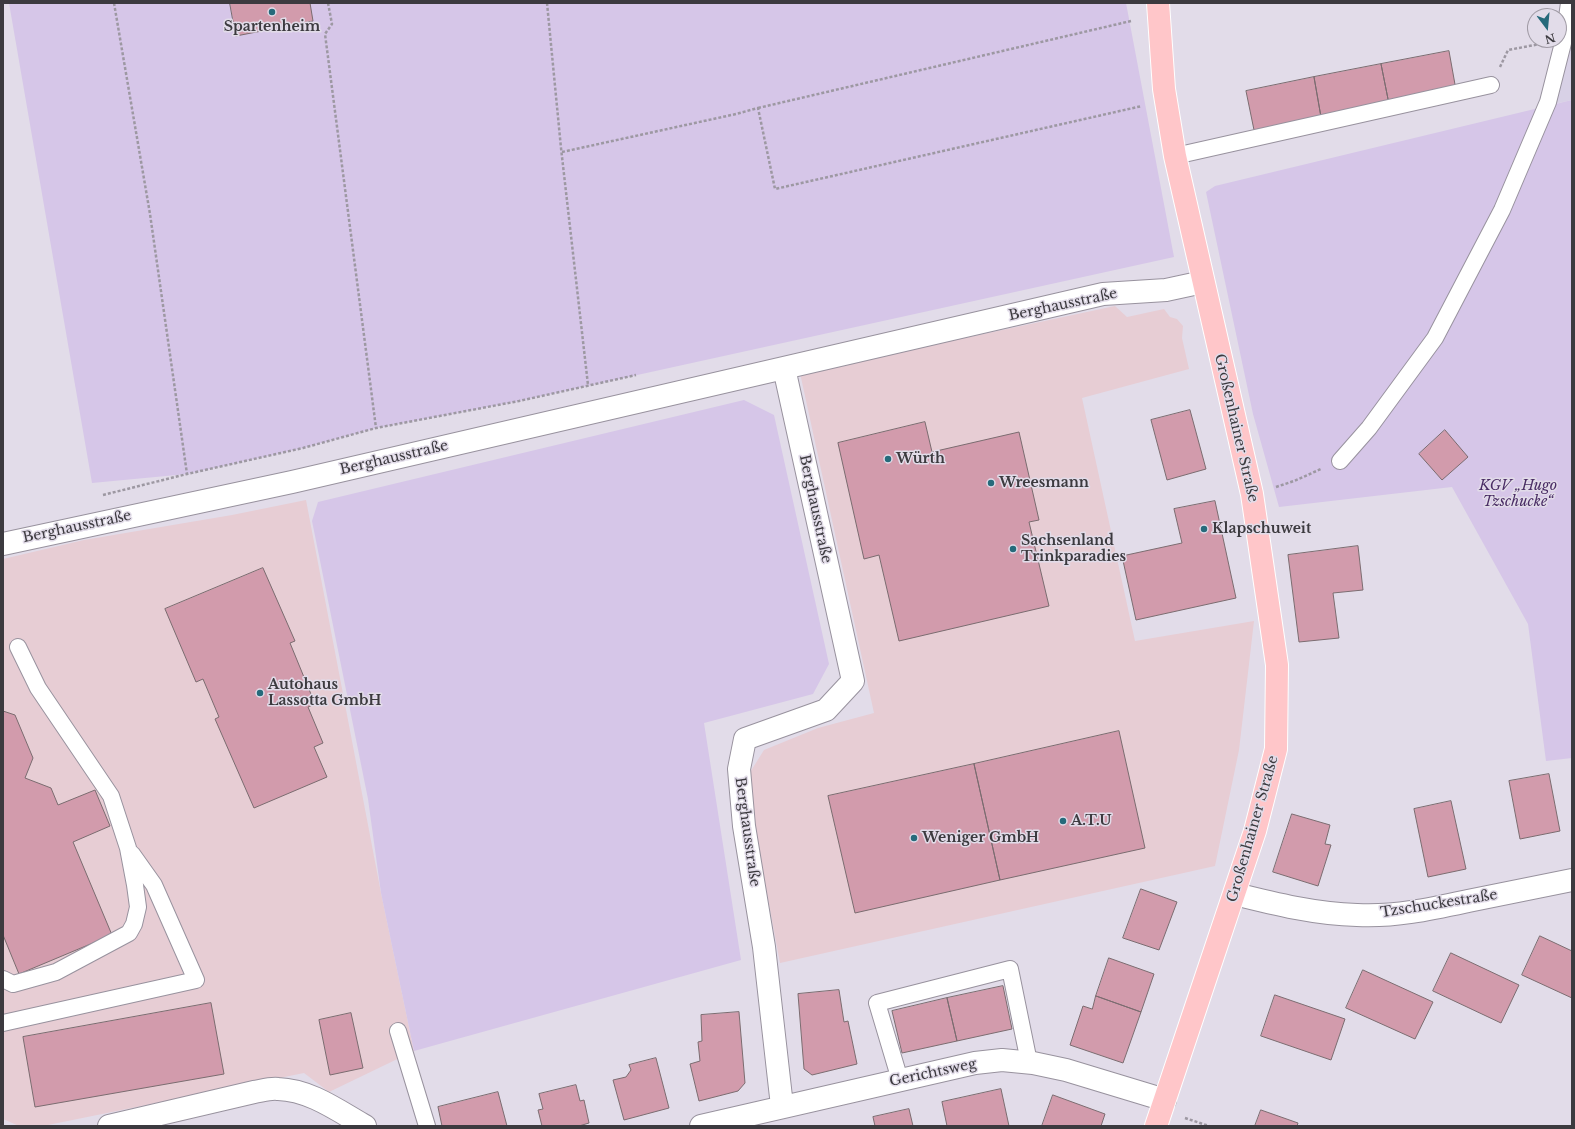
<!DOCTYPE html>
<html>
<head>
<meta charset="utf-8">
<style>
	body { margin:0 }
	#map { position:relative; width:1575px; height:1129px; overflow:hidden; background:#e2dce9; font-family:"Libre Baskerville",serif }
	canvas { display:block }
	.frame { position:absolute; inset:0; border:4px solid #3c3a3f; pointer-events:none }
	.north { position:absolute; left:1527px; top:8px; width:40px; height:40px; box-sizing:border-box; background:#e2dce9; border:1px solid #a09ba5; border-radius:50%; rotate:164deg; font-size:11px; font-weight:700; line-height:16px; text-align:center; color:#3c3a3f }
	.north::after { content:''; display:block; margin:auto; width:14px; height:18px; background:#266a7b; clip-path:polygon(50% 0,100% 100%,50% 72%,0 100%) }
</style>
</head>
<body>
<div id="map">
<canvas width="1575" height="1129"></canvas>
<div class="frame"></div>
<div class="north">N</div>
</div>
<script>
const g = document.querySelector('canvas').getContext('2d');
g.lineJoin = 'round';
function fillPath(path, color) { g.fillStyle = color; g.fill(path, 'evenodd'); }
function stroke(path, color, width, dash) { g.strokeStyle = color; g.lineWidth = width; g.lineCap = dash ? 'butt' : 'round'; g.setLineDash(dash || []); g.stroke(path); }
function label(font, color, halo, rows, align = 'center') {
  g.font = font + ' "Libre Baskerville",serif'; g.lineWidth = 3; g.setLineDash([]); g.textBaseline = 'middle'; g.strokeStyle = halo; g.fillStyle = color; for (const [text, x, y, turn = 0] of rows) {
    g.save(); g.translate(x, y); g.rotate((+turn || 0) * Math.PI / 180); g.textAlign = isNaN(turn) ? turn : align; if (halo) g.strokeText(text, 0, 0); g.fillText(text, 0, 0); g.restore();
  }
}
const commercial = new Path2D(`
	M1115 306 1127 317 1164 309 1170 317 1177 319 1183 326 1182 338 1189 369 1082 398 1135 641 1254 621 1239 750 1215 866 780 963 756 835 749 774 764 750 818 728 874 713 800 373Z
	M306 500 381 893 414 1051 329 1092 304 1073 43 1126H19L3 1119V559L84 540 232 515Z`);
const education = new Path2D(`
	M1572 34V100L1554 104Z`);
const green = new Path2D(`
	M9 3H1126L1174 257 519 401 376 428 303 448 187 474 92 483Z
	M1572 100V758L1546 761 1528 624 1452 487 1279 507 1253 414 1206 192 1215 186Z
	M744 400 774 415 829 664 813 694 704 723 741 960 414 1051 381 893 368 799 312 521 318 502Z`);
const building = new Path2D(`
	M230 3H310L313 21 236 36Z
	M1449 51 1456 90 1389 104 1381 64Z
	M1381 64 1389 104 1321 117 1314 77Z
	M1314 77 1321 117 1254 130 1246 91Z
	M1190 410 1206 469 1167 480 1151 420Z
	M925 422 932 452 1019 432 1039 520 1029 522 1049 606 899 641 879 555 864 559 838 443Z
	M1445 430 1468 457 1442 480 1419 454Z
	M1215 501 1236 598 1136 620 1122 556 1182 543 1174 509Z
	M1358 546 1363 590 1333 593 1339 638 1299 642 1288 555Z
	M263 568 295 641 290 643 315 704 308 707 323 743 314 747 327 777 254 808 215 719 219 717 203 679 196 682 165 609Z
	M3 711 15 715 33 758 25 778 51 788 58 805 95 790 110 826 73 842 112 935 19 974 3 935Z
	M1119 731 1145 848 1000 880 974 764Z
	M974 764 1000 880 855 913 828 796Z
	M1549 774 1560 831 1520 839 1509 781Z
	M1451 801 1466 869 1428 877 1414 809Z
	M1292 814 1330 825 1325 844 1331 845 1318 886 1273 872Z
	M1141 889 1177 902 1159 950 1123 938Z
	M1540 936 1572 951V998L1522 975Z
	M1451 953 1519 985 1501 1023 1433 991Z
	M1109 958 1154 974 1141 1012 1096 996Z
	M1363 970 1433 1002 1415 1039 1346 1008Z
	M1003 986 1012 1029 957 1041 947 998Z
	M839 990 844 1022 848 1021 857 1064 812 1075 804 1069 798 994Z
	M1275 995 1345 1019 1331 1060 1261 1036Z
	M1096 996 1141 1012 1123 1063 1070 1045 1083 1006 1092 1009Z
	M947 998 957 1041 902 1053 892 1011Z
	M211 1003 224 1074 35 1107 23 1037Z
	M739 1012 745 1083 738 1091 699 1101 690 1064 700 1061 698 1042 702 1041 701 1015Z
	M351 1013 363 1068 330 1075 319 1020Z
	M656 1058 669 1108 624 1120 613 1080 626 1077 631 1070 629 1065Z
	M576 1085 580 1101 584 1100 589 1123 579 1126H542L538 1110 543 1109 539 1094Z
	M1001 1089 1009 1126H947L942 1102Z
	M498 1092 507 1126H442L438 1107Z
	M1053 1095 1105 1114 1101 1126H1042Z
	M909 1109 913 1126H875L873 1117Z
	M1261 1110 1298 1123 1297 1126H1255Z`);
const path = new Path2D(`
	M114 3 150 214 187 474
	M328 3 332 24 325 34 376 428
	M547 3 561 148 588 385
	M1500 67 1508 50 1540 44
	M758 108 1131 21
	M562 152 736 114 758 108 775 189 1142 106
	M1276 487 1294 481 1321 469
	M103 495 187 474 303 448 376 428 519 401 636 375
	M1185 1118 1209 1126`);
const lane = new Path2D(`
	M1175 156 1491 85
	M1340 461 1369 428 1435 338 1502 210 1548 102 1564 39 1569 3
	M3 979 13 984 56 972 129 933 134 924 138 907 135 885 128 848 111 796 38 688 18 647
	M3 1023 196 980 154 885 132 854
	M398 1031 427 1126
	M900 1080 877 1003 1010 969 1029 1062`);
const street = new Path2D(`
	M3 544 292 482 1103 294 1166 290 1203 282
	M1235 894C1275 904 1316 914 1357 915 1395 917 1431 909 1468 901 1503 894 1537 887 1572 880
	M782 1106 764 947 744 826 739 769 745 739 826 710 853 681 784 368
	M109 1126 254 1092C261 1091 270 1088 278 1089 310 1090 337 1110 365 1126
	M701 1126 975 1063 1002 1060 1033 1063 1066 1070 1165 1100`);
const primary = new Path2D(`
	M1156 1126 1255 831 1276 749 1277 665 1252 494 1175 156 1164 89 1158 3`);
const markers = [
	[272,12,4,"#266a7b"],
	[888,459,4,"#266a7b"],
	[991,483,4,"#266a7b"],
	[1204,529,4,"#266a7b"],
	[1013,549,4,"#266a7b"],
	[260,693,4,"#266a7b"],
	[1063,821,4,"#266a7b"],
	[914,838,4,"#266a7b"]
];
const poiNames = [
	["Spartenheim",272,27,"center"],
	["Würth",896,459],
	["Wreesmann",999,483],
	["Klapschuweit",1212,529],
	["Sachsenland",1021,541],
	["Trinkparadies",1021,557],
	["Autohaus",268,685],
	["Lassotta GmbH",268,701],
	["A.T.U",1071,821],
	["Weniger GmbH",922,838]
];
const streetNames = [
	["Berghausstraße",1063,305,-12],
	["Großenhainer Straße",1236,428,77],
	["Berghausstraße",394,458,-13],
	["Berghausstraße",815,509,78],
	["Berghausstraße",77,527,-12],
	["Großenhainer Straße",1253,829,-74],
	["Berghausstraße",747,832,82],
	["Tzschuckestraße",1439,904,-9],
	["Gerichtsweg",933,1073,-12]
];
const parkNames = [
	["KGV „Hugo",1518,486],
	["Tzschucke“",1518,502]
];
fillPath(commercial, '#e7cdd4');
fillPath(education, '#d8d1e6');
fillPath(green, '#d6c6e8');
fillPath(building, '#d29bac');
stroke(building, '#7b6c70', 1);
stroke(lane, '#98929e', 18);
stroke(street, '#98929e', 24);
stroke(primary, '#fff', 24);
stroke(path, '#9d98a2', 2.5, [3, 2]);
stroke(lane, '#fff', 16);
stroke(street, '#fff', 22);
stroke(primary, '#ffc6c9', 22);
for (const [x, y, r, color] of markers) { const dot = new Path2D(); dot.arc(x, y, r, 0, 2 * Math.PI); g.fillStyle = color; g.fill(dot); stroke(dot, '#e2dce9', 1.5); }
label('bold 14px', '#3c3a3f', '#e2dce9', poiNames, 'left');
label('14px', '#3c3a3f', '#e2dce9', streetNames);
label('italic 14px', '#4a2d65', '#e2dce9', parkNames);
</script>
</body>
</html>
